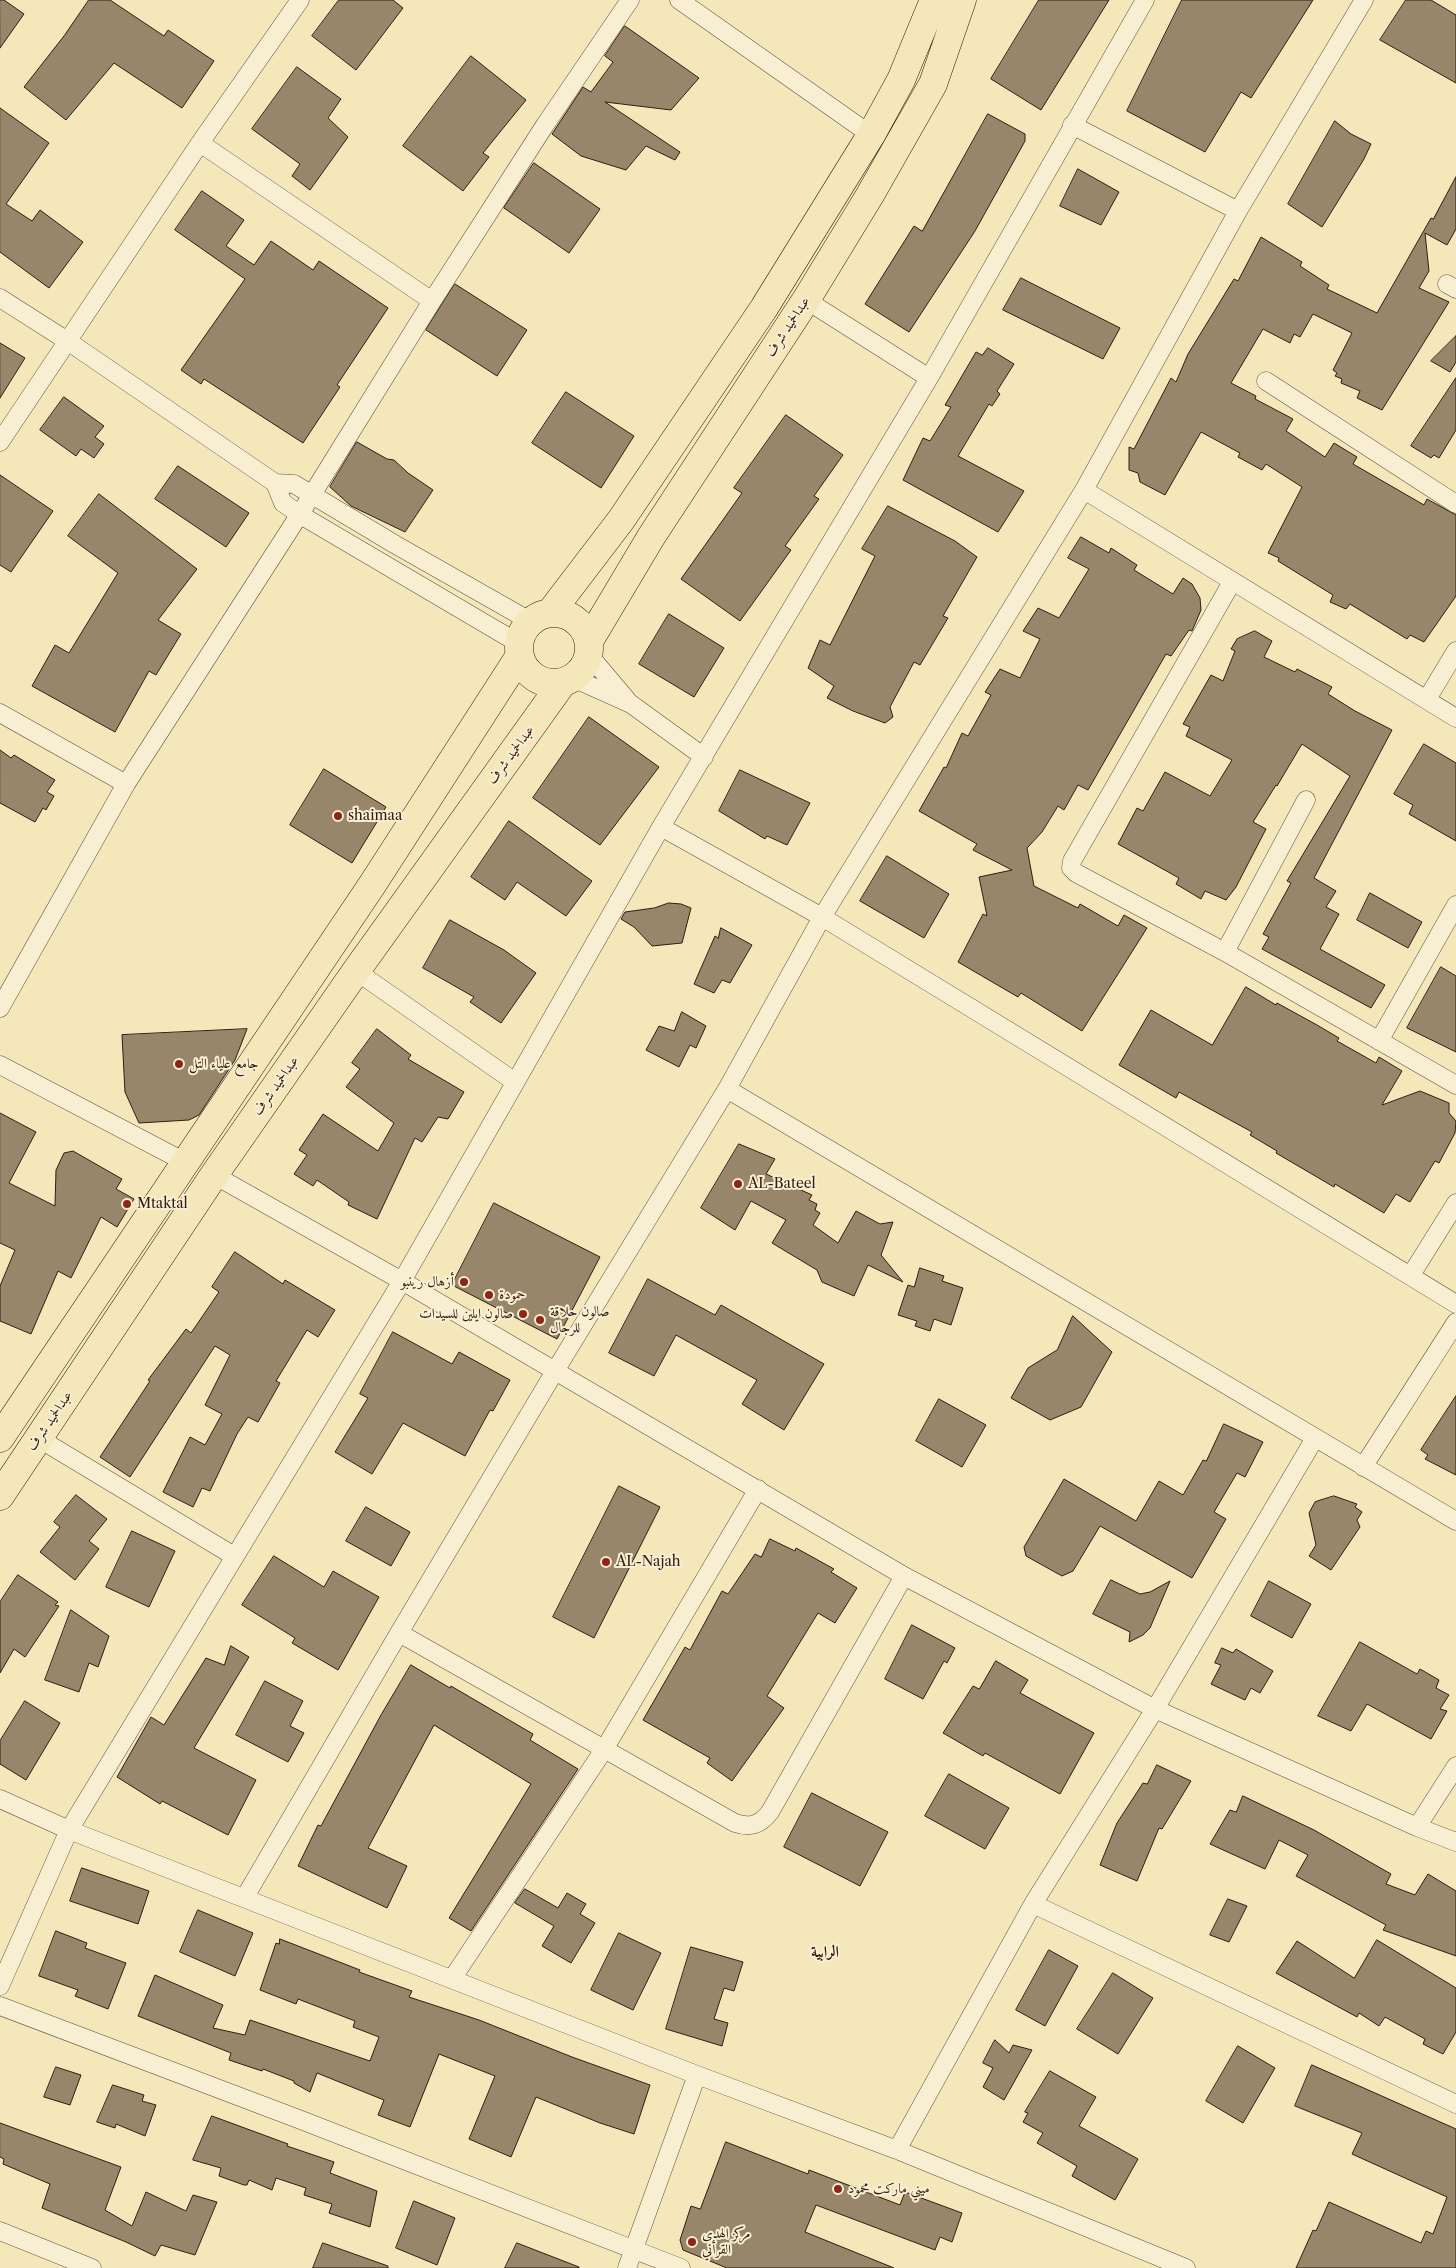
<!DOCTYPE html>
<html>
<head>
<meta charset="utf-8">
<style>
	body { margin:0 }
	canvas { display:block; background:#f4e7b9 }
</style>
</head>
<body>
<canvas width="1456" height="2268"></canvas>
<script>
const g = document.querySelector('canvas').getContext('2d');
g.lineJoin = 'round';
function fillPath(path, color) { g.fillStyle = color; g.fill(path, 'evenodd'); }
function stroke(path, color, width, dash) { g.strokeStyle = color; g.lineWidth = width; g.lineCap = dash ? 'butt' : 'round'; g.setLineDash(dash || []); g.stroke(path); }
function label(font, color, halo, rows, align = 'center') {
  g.font = font + ' "Libre Caslon Text",Amiri,serif'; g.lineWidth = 4; g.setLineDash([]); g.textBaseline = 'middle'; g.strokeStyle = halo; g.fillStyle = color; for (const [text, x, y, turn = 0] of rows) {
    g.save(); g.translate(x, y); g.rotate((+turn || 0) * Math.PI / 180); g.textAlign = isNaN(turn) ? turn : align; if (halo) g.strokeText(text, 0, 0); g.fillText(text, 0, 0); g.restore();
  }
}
const building = new Path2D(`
	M0 0H4L24 14 0 48Z
	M89 0H110L164 36 168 30 214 61 182 108 114 63 66 120 24 87 64 36Z
	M339 0H393L403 8 356 70 312 36Z
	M1039 0H1109L1041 110 991 79Z
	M1182 0H1313L1251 98 1241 92 1205 152 1127 111Z
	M1406 0H1431L1456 15V83L1380 40Z
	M625 26 699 78 671 110 605 102 680 152 675 160 646 146 626 170 581 156 552 134 583 87 591 92 613 62 605 56Z
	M471 56 526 100 483 153 489 157 463 191 403 146Z
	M297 67 341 99 328 118 348 137 310 190 292 176 300 164 252 129Z
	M0 108 49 143 6 204 32 221 40 210 83 242 49 288 0 252Z
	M988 114 1025 134V141L975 231 909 332 865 304 914 226 922 231Z
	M1335 121 1351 134 1371 144 1364 159 1322 227 1288 204Z
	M534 163 600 209 569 253 504 208Z
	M1078 169 1119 192 1101 225 1060 206Z
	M1456 177V229L1447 245 1425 233 1429 271 1419 288 1449 302 1382 410 1357 398 1360 391 1341 383 1342 379 1335 376 1337 373 1333 370 1352 333 1313 314 1300 337 1294 334 1290 343 1263 329 1231 383 1256 396 1255 399 1293 419 1286 431 1325 457 1334 443 1357 457 1353 464 1424 505 1427 499 1456 515V596L1424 642 1410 635 1407 639 1350 604 1346 609 1330 602 1333 595 1278 561 1279 558 1268 553 1302 487 1266 464 1262 470 1238 457 1240 453 1201 432 1165 495 1140 482 1138 473 1129 470V447L1134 449 1171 378 1176 382 1188 354 1234 279 1238 281 1261 237 1302 262 1300 266 1329 285 1327 289 1377 313 1431 218 1433 219Z
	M202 191 244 220 226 246 254 265 271 241 313 270 319 261 388 308 337 385 340 387 303 443 204 379 201 384 181 370 245 279 175 230Z
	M1021 278 1120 328 1103 359 1003 310Z
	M455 284 527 330 497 376 426 330Z
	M1456 336V362L1450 372 1431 361Z
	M0 343 25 358 0 398Z
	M988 348 1014 364 997 391 1000 394 992 406 989 404 958 456 1024 491 998 532 903 480 923 438 930 441 951 407 945 405 976 352 982 355Z
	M1456 378V430L1439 458 1434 455 1431 458 1411 446Z
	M566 392 634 436 601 488 532 443Z
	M64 397 104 426 95 437 104 444 94 458 81 449 76 456 40 430Z
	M786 415 843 455 814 496 819 499 785 546 791 550 740 621 681 579 742 493 734 488Z
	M357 442 387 459 394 460 408 473 433 490 405 532 351 506 330 487Z
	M178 466 249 513 226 547 155 499Z
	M0 475 53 511 11 572 0 565Z
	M99 494 197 569 158 620 181 634 156 675 149 671 115 732 32 686 55 645 69 653 118 573 68 536Z
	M888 506 955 541 977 557 943 616 948 618 920 665 914 662 890 707 893 717 885 723 853 711 827 698 834 686 808 668 820 640 830 645 875 556 862 549Z
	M1081 537 1109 553 1111 548 1137 565 1134 570 1173 594 1183 578 1192 584 1200 598 1201 610 1192 631 1189 630 1171 656 1166 654 1088 790 1078 785 1064 810 1058 806 1042 832 1027 848 1034 886 1078 908 1080 904 1118 926 1124 915 1147 928 1082 1031 1021 993 1018 997 958 962 983 914 987 916 979 877 1012 870 973 850 977 844 919 811 944 767 946 768 962 733 968 736 991 695 985 692 1000 669 1020 678 1040 639 1023 631 1038 608 1059 618 1089 569 1068 558Z
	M669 614 724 648 694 697 639 664Z
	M1255 631 1272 641 1264 657 1295 672 1297 669 1332 687 1328 694 1355 711 1392 730 1314 878 1336 891 1326 907 1339 914 1320 949 1385 985 1371 1008 1262 949 1269 937 1263 934 1291 883 1287 881 1350 776 1302 744 1277 786 1276 785 1253 822 1266 829 1236 887 1226 900 1205 891 1201 899 1176 884 1179 878 1118 844 1137 808 1143 811 1165 772 1210 796 1232 760 1186 736 1190 727 1183 724 1211 675 1223 681 1235 651 1231 649 1237 639Z
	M589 717 659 767 600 845 533 798Z
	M1424 744 1456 763V841L1409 814 1413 805 1394 794Z
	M0 750 11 758 14 755 55 780 47 792 54 796 46 810 43 808 35 822 0 803Z
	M324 769 386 807 352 863 290 825Z
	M740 770 810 803 787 845 767 836 765 839 719 811Z
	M509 821 592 881 566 916 517 882 505 900 471 877Z
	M887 856 949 894 924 938 860 901Z
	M1370 893 1422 922 1408 948 1357 920Z
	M669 903 681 904 691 908 682 943 652 946 634 927 621 919 625 912 654 908Z
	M450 920 504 950 536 973 501 1023 470 1002 474 997 423 968Z
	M721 928 752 945 730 983 722 980 714 993 694 984 715 936 718 938Z
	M1441 967 1456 976V1052L1407 1028Z
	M1246 987 1276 1005 1277 1003 1317 1025 1339 1038 1337 1041 1376 1063 1379 1057 1402 1071 1382 1105 1420 1091 1449 1103V1113L1456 1121 1455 1133 1439 1163 1435 1161 1410 1202 1396 1194 1384 1213 1335 1184 1334 1187 1276 1153 1277 1151 1250 1135 1252 1132 1179 1092 1176 1098 1119 1065 1151 1010 1212 1045Z
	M682 1012 706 1026 696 1048 690 1045 679 1067 646 1050 659 1026 674 1031Z
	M247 1029 235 1060 199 1115 189 1120 139 1123 125 1092 122 1035Z
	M377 1029 411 1055 408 1059 464 1092 448 1119 438 1117 422 1142 415 1138 377 1219 348 1205 349 1202 317 1180 313 1186 294 1174 307 1155 299 1150 323 1114 378 1151 394 1123 346 1087 360 1069 352 1063Z
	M0 1113 36 1132 9 1183 55 1206 56 1170 64 1153 73 1151 122 1179 116 1189 134 1199 117 1227 101 1217 71 1278 58 1271 31 1334 0 1321V1286L15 1250 0 1243Z
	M739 1144 775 1159 766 1174 812 1195 809 1200 817 1204 815 1210 820 1213 813 1225 838 1243 856 1211 880 1224 893 1222 881 1255 903 1282 868 1265 854 1296 822 1282 817 1270 772 1243 786 1220 751 1201 735 1230 701 1208Z
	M494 1203 600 1257 557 1339 452 1285Z
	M235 1252 283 1284 285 1280 335 1310 318 1337 307 1330 276 1381 280 1383 258 1422 248 1417 237 1434 210 1491 202 1488 193 1507 163 1492 190 1437 205 1445 222 1414 205 1405 230 1355 215 1346 130 1477 100 1457 150 1381 148 1380 186 1329 191 1333 219 1292 212 1287Z
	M920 1268 944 1276 942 1281 963 1288 951 1325 934 1319 930 1331 915 1326 917 1321 898 1315 908 1285 914 1287Z
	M648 1279 715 1315 721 1305 824 1364 784 1430 742 1404 757 1380 676 1335 654 1376 609 1353Z
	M1073 1316 1112 1352 1081 1407 1050 1420 1011 1398 1028 1368 1057 1350Z
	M393 1332 452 1364 459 1352 510 1380 493 1411 490 1410 465 1456 403 1423 372 1474 335 1452 368 1398 360 1394Z
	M1456 1396V1475L1425 1459 1428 1455 1421 1450Z
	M939 1399 986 1425 962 1467 916 1441Z
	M1224 1424 1263 1442 1245 1477 1237 1473 1214 1512 1226 1519 1192 1578 1100 1526 1073 1571 1062 1576 1026 1556 1024 1547 1064 1479 1136 1521 1159 1481 1183 1495 1203 1460 1206 1461Z
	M619 1486 660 1507 594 1638 553 1617Z
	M76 1495 107 1519 89 1541 99 1549 75 1580 40 1552 60 1527 54 1522Z
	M1334 1496 1357 1504 1355 1507 1362 1512 1357 1520 1360 1527 1331 1570 1309 1556 1316 1545 1309 1513 1315 1502Z
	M366 1507 410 1532 391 1566 346 1541Z
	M132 1531 175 1551 149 1607 106 1587Z
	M770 1539 795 1551 796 1548 834 1569 831 1572 857 1588 835 1623 818 1613 767 1696 784 1708 732 1781 707 1763 710 1758 643 1720 685 1647 690 1650 722 1591 728 1594 755 1554 761 1557Z
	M274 1556 324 1587 333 1571 379 1597 338 1670 292 1643 295 1638 242 1605Z
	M18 1575 58 1602 55 1605 59 1606 25 1657 14 1649 0 1673V1602Z
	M1111 1580 1140 1594 1150 1592 1170 1581 1150 1628 1143 1635 1129 1642 1130 1632 1093 1614Z
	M1269 1581 1311 1604 1292 1638 1251 1616Z
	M71 1610 109 1636 98 1667 89 1663 79 1692 45 1680Z
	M912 1625 955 1648 947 1663 944 1661 923 1699 885 1679Z
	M1360 1642 1417 1674 1420 1669 1439 1680 1436 1688 1449 1695 1440 1709 1447 1711 1431 1739 1367 1704 1351 1731 1318 1716Z
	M231 1646 249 1657 194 1748 256 1780 228 1835 162 1801 160 1804 117 1777 151 1717 164 1725 206 1658 224 1665Z
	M1222 1648 1233 1653 1236 1649 1273 1671 1260 1693 1251 1688 1245 1700 1211 1684 1221 1665 1215 1663Z
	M996 1661 1028 1680 1020 1693 1094 1733 1060 1794 985 1753 983 1756 943 1733 973 1686 979 1689Z
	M411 1665 450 1688 451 1686 533 1734 530 1740 578 1769 471 1931 449 1918 531 1784 434 1725 368 1848 407 1866 387 1908 298 1866 318 1825 321 1826 381 1715Z
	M265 1681 303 1701 290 1726 304 1733 288 1762 236 1735Z
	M25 1701 60 1723 26 1780 0 1764V1741Z
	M1157 1765 1191 1781 1162 1829 1159 1828 1137 1881 1100 1865 1117 1823 1143 1783 1147 1784Z
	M949 1774 1009 1808 985 1849 925 1816Z
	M812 1793 888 1832 860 1886 784 1847Z
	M1243 1796 1314 1830 1391 1874 1386 1884 1415 1895 1428 1874 1456 1891V1956L1383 1930 1386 1925 1296 1876 1308 1855 1279 1840 1265 1869 1210 1844 1230 1810 1236 1812Z
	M82 1868 149 1891 138 1924 70 1901Z
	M525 1889 558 1908 567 1893 586 1904 580 1914 595 1923 571 1963 542 1946 554 1926 515 1903Z
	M1228 1899 1247 1906 1229 1942 1210 1935Z
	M198 1910 253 1933 235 1976 180 1952Z
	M56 1931 87 1943 85 1948 126 1963 108 2009 75 1996 78 1990 39 1976Z
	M619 1933 661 1953 633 2010 591 1990Z
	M280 1939 360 1970 359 1972 412 1991 409 1997 479 2020 572 2057 650 2085 634 2134 600 2123 536 2097 511 2157 469 2139 495 2076 439 2054 410 2127 378 2115 384 2100 317 2073 310 2092 294 2083V2081L263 2069 262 2071 229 2060 231 2053 138 2016 155 1975 223 2005 213 2028 245 2035 250 2020 370 2061 379 2037 353 2027 355 2021 298 1999 296 2004 260 1990 276 1943 279 1944Z
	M1377 1940 1456 1988V2032L1443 2054 1423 2044 1425 2039 1385 2017 1379 2026 1359 2013 1357 2017 1276 1973 1297 1941 1354 1978Z
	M691 1947 743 1962 734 1991 724 1988 714 2019 728 2023 722 2046 666 2029Z
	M1049 1950 1078 1966 1045 2026 1016 2010Z
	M1113 1973 1153 1998 1118 2054 1077 2029Z
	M995 2040 1009 2053 1013 2045 1032 2050 1004 2100 983 2087 993 2068 983 2063Z
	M1238 2046 1275 2068 1243 2123 1206 2101Z
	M1312 2065 1456 2129V2268H1296L1313 2230 1316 2231 1329 2202 1421 2243 1426 2231 1433 2234 1447 2197 1352 2154 1362 2133 1295 2106Z
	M56 2067 81 2075 70 2105 44 2097Z
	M1050 2071 1096 2097 1079 2126 1138 2159 1115 2200 1072 2176 1077 2166 1037 2143 1043 2133 1023 2122 1028 2113 1025 2112Z
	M113 2085 144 2095 142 2101 156 2105 145 2136 116 2124 115 2128 97 2122Z
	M212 2116 288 2144 287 2146 334 2162 330 2173 377 2191 370 2227 329 2213 332 2204 304 2195 306 2188 276 2178 272 2190 249 2180 247 2185H244L219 2176 221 2168 193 2160Z
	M0 2123 121 2167 105 2210 132 2226 146 2192 186 2211 193 2195 217 2202 195 2255 161 2245 155 2256 126 2242 42 2208 50 2184 3 2164 4 2159 0 2157Z
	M726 2142 808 2174 809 2170 900 2205 905 2192 962 2213 952 2242 940 2237 935 2250 816 2205 805 2232 894 2268H727L683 2250 680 2240 691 2206 700 2209Z
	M414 2201 455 2218 437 2265 396 2248Z
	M323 2243 388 2266V2268H313Z
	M517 2243 579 2267V2268H505Z`);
const street = new Path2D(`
	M679 0 871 135
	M1072 125 1238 211
	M200 143 432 301
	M1447 284 1456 289
	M0 298 69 342 275 483 294 484 396 545 530 621
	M806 300 929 378
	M1266 381 1456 504
	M0 442 200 143 300 0
	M275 483 283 503 299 514 518 643
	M1084 490 1456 718
	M1232 582 1072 861 1071 868 1076 873 1225 952 1456 1085
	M589 655 627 700
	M573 678 631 704 704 757
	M1427 699 1456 651
	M0 713 126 784
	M661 827 822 917 1456 1304
	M1225 952 1306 800
	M356 971 515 1082
	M0 1008 126 784 305 506 432 301 545 125 630 0
	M1379 1041 1456 905
	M0 1065 185 1162
	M727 1089 1456 1521
	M214 1175 402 1281 904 1576 1155 1709 1417 1827 1456 1842
	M1411 1275 1456 1203
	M38 1438 234 1556
	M1363 1467 1456 1322
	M399 1633 735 1823C750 1828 760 1825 770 1812L904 1576
	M0 1799 69 1830 697 2075 897 2150 1186 2268
	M1417 1827 1456 1766
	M245 1897 399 1633 555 1371 727 1089 822 917 1084 490 1238 211 1364 0
	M1033 1904 1456 2104
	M452 1979 605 1748 758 1489
	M0 1986 69 1830 402 1281 661 827 929 378 1145 0
	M0 2006 301 2120 681 2268
	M897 2150 1033 1904 1155 1709 1315 1438
	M0 2231 92 2268
	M627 2268 697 2075`);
const primary = new Path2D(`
	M519 648a35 35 0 1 1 70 0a35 35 0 1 1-70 0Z
	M550 613 621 520 764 308 871 135 901 80 934 0
	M589 641 651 537 806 300 870 195 933 84 962 0
	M0 1438 372 885 519 657
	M0 1496 214 1175 356 971 563 682`);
const markers = [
	[338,816,5,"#8f2418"],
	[179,1064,5,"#8f2418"],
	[738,1184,5,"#8f2418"],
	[127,1204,5,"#8f2418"],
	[464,1282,5,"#8f2418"],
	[489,1295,5,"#8f2418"],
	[523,1314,5,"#8f2418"],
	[540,1320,5,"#8f2418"],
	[606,1562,5,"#8f2418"],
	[838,2189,5,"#8f2418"],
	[692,2242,5,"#8f2418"]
];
const streetNames = [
	["عبدالحميد شرف",788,327,-57],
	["عبدالحميد شرف",511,755,-54],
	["عبدالحميد شرف",276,1086,-55],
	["عبدالحميد شرف",50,1421,-56]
];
const poiNames = [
	["shaimaa",348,816],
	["جامع علياء التل",189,1064],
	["AL-Bateel",748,1184],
	["Mtaktal",137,1204],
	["أزهال رينبو",454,1282,"right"],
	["حمودة",499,1295],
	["صالون حلاقة",550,1312],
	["للرجال",550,1328],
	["صالون ايلين للسيدات",513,1314,"right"],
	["AL-Najah",616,1562],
	["ميني ماركت محمود",848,2189],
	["مركز الهدى",702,2234],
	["القرأني",702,2250]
];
const quarterNames = [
	["الرابية",825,1952]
];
fillPath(building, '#978669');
stroke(building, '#331c12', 1);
stroke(street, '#634f3c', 19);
stroke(primary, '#331c12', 29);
stroke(street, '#f8efd2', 18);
stroke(primary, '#f4e7b9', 28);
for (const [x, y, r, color] of markers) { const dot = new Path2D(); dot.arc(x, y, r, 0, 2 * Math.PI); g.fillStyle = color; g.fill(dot); stroke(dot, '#f8efd2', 2); }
label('14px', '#331c12', '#f8efd2', streetNames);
label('14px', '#331c12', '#f8efd2', poiNames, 'left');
label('bold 16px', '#331c12', '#f8efd2', quarterNames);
</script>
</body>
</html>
